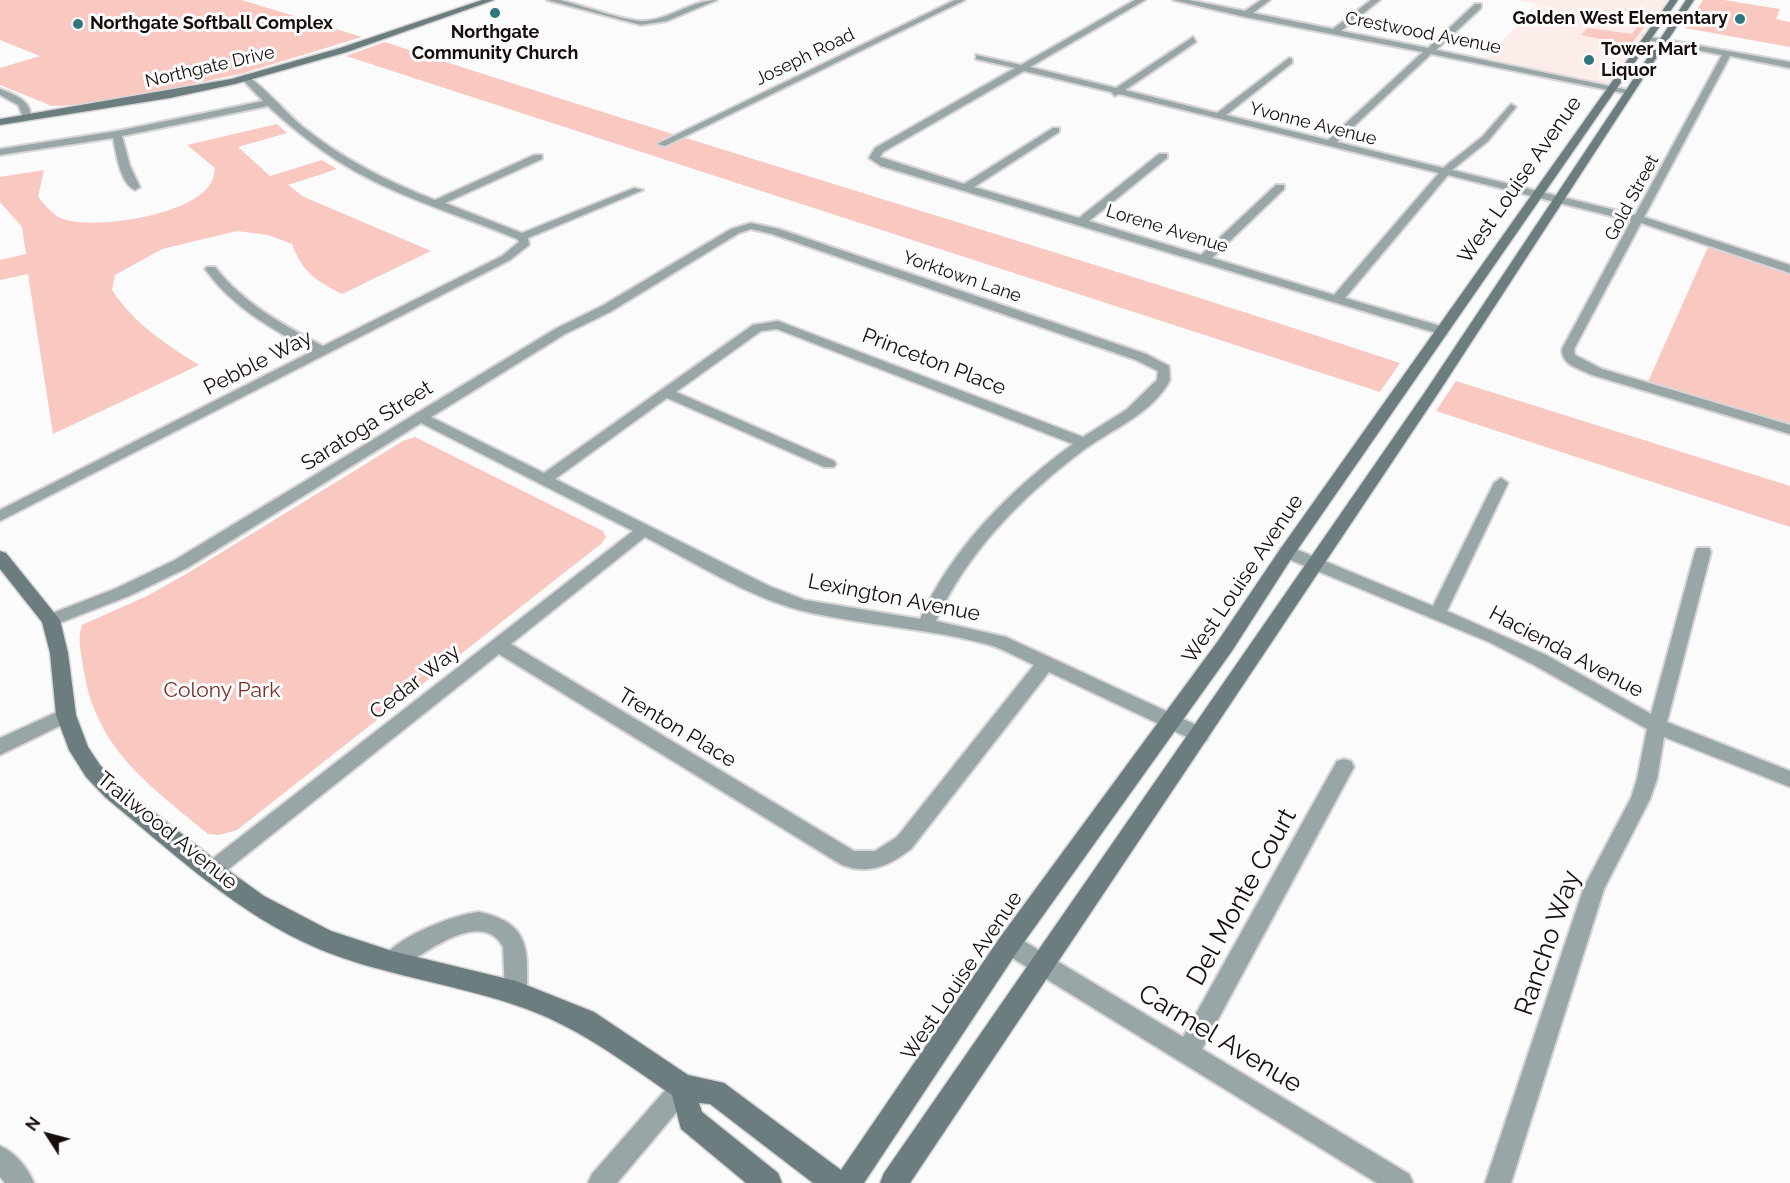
<!DOCTYPE html>
<html>
<head>
<meta charset="utf-8">
<style>
	body { margin:0 }
	#map { position:relative; width:1790px; height:1183px; overflow:hidden; background:#fbfbfb; font-family:Raleway,sans-serif }
	canvas { display:block }
	.north { position:absolute; left:18px; top:1105px; width:60px; height:60px; -webkit-text-stroke:4px #fbfbfb; paint-order:stroke; rotate:306deg; font-size:16px; font-weight:700; line-height:24px; text-align:center; color:#170e0c }
	.north::after { content:''; display:block; margin:auto; width:21px; height:27px; background:#170e0c; clip-path:polygon(50% 0,100% 100%,50% 72%,0 100%) }
</style>
</head>
<body>
<div id="map">
<canvas width="1790" height="1183"></canvas>
<div class="north">N</div>
</div>
<script>
const g = document.querySelector('canvas').getContext('2d');
g.lineJoin = 'round';
function fillPath(path, color) { g.fillStyle = color; g.fill(path, 'evenodd'); }
function stroke(path, color, width, dash) { g.strokeStyle = color; g.lineWidth = width; g.lineCap = dash ? 'butt' : 'round'; g.setLineDash(dash || []); g.stroke(path); }
function label(font, color, halo, rows, align = 'center') {
  g.font = font + ' Raleway,sans-serif'; g.lineWidth = 6; g.setLineDash([]); g.textBaseline = 'middle'; g.strokeStyle = halo; g.fillStyle = color; for (const [text, x, y, turn = 0] of rows) {
    g.save(); g.translate(x, y); g.rotate((+turn || 0) * Math.PI / 180); g.textAlign = isNaN(turn) ? turn : align; if (halo) g.strokeText(text, 0, 0); g.fillText(text, 0, 0); g.restore();
  }
}
const built = new Path2D(`
	M1517 0H1668L1608 84 1486 58 1537 4Z`);
const green = new Path2D(`
	M0 0H242L362 37 240 74 169 89 76 105 52 106 0 85V68L40 56 0 40Z
	M1703 0H1724L1780 9 1776 19 1790 22V47L1685 28Z
	M1620 8 1653 15 1623 55 1614 53 1620 51 1625 44 1581 35 1588 28 1632 34 1645 17Z
	M385 42C722 153 1063 251 1400 363L1380 392 346 56Z
	M277 124 287 133 238 147 270 176 322 160 337 169 288 185 304 197 431 251 342 294C315 280 303 273 292 244L268 235 237 231 162 249 115 275 112 290C134 324 166 344 199 365L53 434 28 274 0 280V260L26 254 22 227 0 202V177L44 170 38 197C46 206 54 217 66 220 99 229 196 215 212 181 214 178 214 172 215 168L187 145Z
	M1708 247 1790 274V426L1647 384Z
	M1456 381 1790 486V527L1436 411Z
	M415 437 603 531 606 537 602 543 237 830 219 835 208 834C148 784 95 749 83 666 81 652 77 639 82 625L147 596 188 573 403 441Z`);
const street = new Path2D(`
	M547 0H560C581 5 622 20 641 21 668 21 691 0 717 0L667 21 641 25Z
	M955 0H965L665 146 657 144Z
	M1135 0H1145L1030 67 1116 88 1193 37 1196 42 1125 90 1217 113 1289 58 1292 59V63L1226 115 1328 140 1423 52 1245 17 1173 0H1189L1245 11 1261 0H1270L1253 13 1333 29 1371 0H1380L1341 31 1428 48 1475 4H1481V8L1436 50 1633 91 1628 94 1431 54 1337 142 1443 168 1482 137 1511 104 1516 107 1488 141 1452 170 1635 215 1722 55 1647 40 1644 36 1790 62V68L1730 56 1644 217 1790 265V273L1641 223 1574 349 1575 355 1602 369 1790 425V434L1592 375C1580 369 1561 365 1562 349L1631 221 1448 175 1345 298 1447 328V334L1443 335 881 166 869 158 875 148 1015 68 976 59V55L1021 65ZM1024 71 1111 92 1115 96 1119 94 1439 173 1334 295 1212 258 1284 189V185H1276L1201 255 1089 221 1167 158V154H1159L1079 218 974 187 1059 132V128H1053L964 184 880 157 883 152Z
	M245 75C259 81 288 115 303 127 343 159 388 182 435 200L534 155H542V159L445 203 522 233 634 188 643 190 528 238 529 245 510 260 0 521V510L313 351C272 329 233 308 205 269L207 267H215C244 304 282 324 323 346L502 256 519 242 517 239C465 217 410 201 360 174 327 156 296 132 268 106L122 136 130 166 140 187 135 190C120 184 116 152 113 138L0 155V149L117 131 263 101 241 78Z
	M0 89C14 94 34 102 30 119H24L18 105 0 95Z
	M751 223 779 229 1146 354 1169 366 1170 380C1153 413 1114 428 1085 449 1025 494 967 551 936 621L1006 637 1207 730 1209 735 1207 740 1200 742 1193 740 1049 672 911 849C889 866 869 875 842 865L499 654 221 875 214 878 207 875 204 869 207 863 633 531 421 423 187 568 129 596 57 624H45L43 620 45 616 117 588 175 560 557 328 602 306 731 229ZM751 229 772 234 1136 360 1158 371 1157 380 1126 410 1083 437 778 321 753 325 544 473 431 417 565 334 610 312 739 233ZM777 329 1073 444C1011 489 952 548 920 619L805 600 769 586 555 479 667 398 824 467H834L836 464 834 461 676 392 761 331ZM645 537C694 562 750 598 803 611 866 626 931 628 993 646 1007 651 1021 659 1034 665L897 837 875 851H854L511 644Z
	M1501 478 1508 483 1447 611 1546 655 1651 714 1695 552 1697 548H1709L1711 552 1667 722 1790 771V787L1664 737 1657 779 1650 799 1604 889 1511 1183H1485L1584 887 1631 798 1637 779 1647 729 1534 665 1489 642 1281 556 1279 552 1281 548H1293L1433 606 1494 483Z
	M66 708 72 710 75 715 72 720 0 755V738Z
	M1344 759 1351 761 1354 767 1202 1049 1409 1174 1413 1183H1377L1001 951 998 944 1001 937 1009 934 1017 937 1183 1037 1337 761Z
	M479 912C515 920 528 934 527 972 527 982 528 991 524 1001L516 1004 508 1001 505 993 503 947C482 907 423 954 400 969L392 972 384 969 381 962C391 939 454 914 479 912Z
	M683 1075 691 1079 695 1087 691 1095 617 1183H588L592 1174 675 1079Z
	M0 1146C15 1152 28 1168 34 1183H5L0 1177Z`);
const secondary = new Path2D(`
	M482 0H494L347 52 235 84 170 98 0 125V119L231 79 340 48Z
	M1670 0H1678L1293 556 1232 651 1017 952 864 1183H813L710 1104 699 1103 702 1112 778 1173 782 1183H746L681 1129 672 1095C621 1060 574 1024 515 1005 450 983 382 975 319 949 238 915 172 852 105 797L86 777 69 750 56 715 50 653 42 622 0 569V551L6 553 60 620 68 653 76 715 88 747 100 765 119 785 232 873 264 896 331 931 392 951 516 981 594 1012 688 1075 724 1083 841 1170 1001 936 1218 641 1281 548Z
	M1686 0H1694L1439 392 910 1183H880L884 1173 1425 392Z`);
const markers = [
	[495,13,6,"#2d777d"],
	[1740,19,6,"#2d777d"],
	[78,24,6,"#2d777d"],
	[1589,60,6,"#2d777d"]
];
const farPoinames = [
	["Golden West Elementary",1728,19,"right"],
	["Northgate Softball Complex",90,24],
	["Northgate",495,33,"center"],
	["Community Church",495,54,"center"],
	["Tower Mart",1601,50],
	["Liquor",1601,71]
];
const farStreetnames = [
	["Crestwood Avenue",1423,33,11],
	["Joseph Road",805,57,-26],
	["Northgate Drive",210,67,-13],
	["Yvonne Avenue",1313,124,14],
	["Gold Street",1632,198,-62],
	["Lorene Avenue",1167,229,17],
	["Yorktown Lane",962,277,19]
];
const streetNames = [
	["West Louise Avenue",1520,180,-55],
	["Princeton Place",934,362,21],
	["Pebble Way",258,363,-27],
	["Saratoga Street",367,426,-32],
	["West Louise Avenue",1243,579,-56],
	["Lexington Avenue",894,598,11],
	["Hacienda Avenue",1566,652,28],
	["Cedar Way",415,682,-38],
	["Trenton Place",677,728,31],
	["Trailwood Avenue",167,831,39],
	["West Louise Avenue",962,976,-56]
];
const parkNames = [
	["Colony Park",222,691]
];
const nearStreetnames = [
	["Del Monte Court",1242,897,-61],
	["Rancho Way",1548,943,-71],
	["Carmel Avenue",1220,1039,31]
];
fillPath(built, '#fcedeb');
fillPath(green, '#f8c8c1');
stroke(street, '#d7d5d5', 4);
stroke(secondary, '#d7d5d5', 3);
fillPath(street, '#99a6a7');
fillPath(secondary, '#6b7d7e');
for (const [x, y, r, color] of markers) { const dot = new Path2D(); dot.arc(x, y, r, 0, 2 * Math.PI); g.fillStyle = color; g.fill(dot); stroke(dot, '#fbfbfb', 2); }
label('bold 18px', '#170e0c', '#fbfbfb', farPoinames, 'left');
label('18px', '#170e0c', '#fbfbfb', farStreetnames);
label('21px', '#170e0c', '#fbfbfb', streetNames);
label('21px', '#772f27', '#fbfbfb', parkNames);
label('26px', '#170e0c', '#fbfbfb', nearStreetnames);
</script>
</body>
</html>
